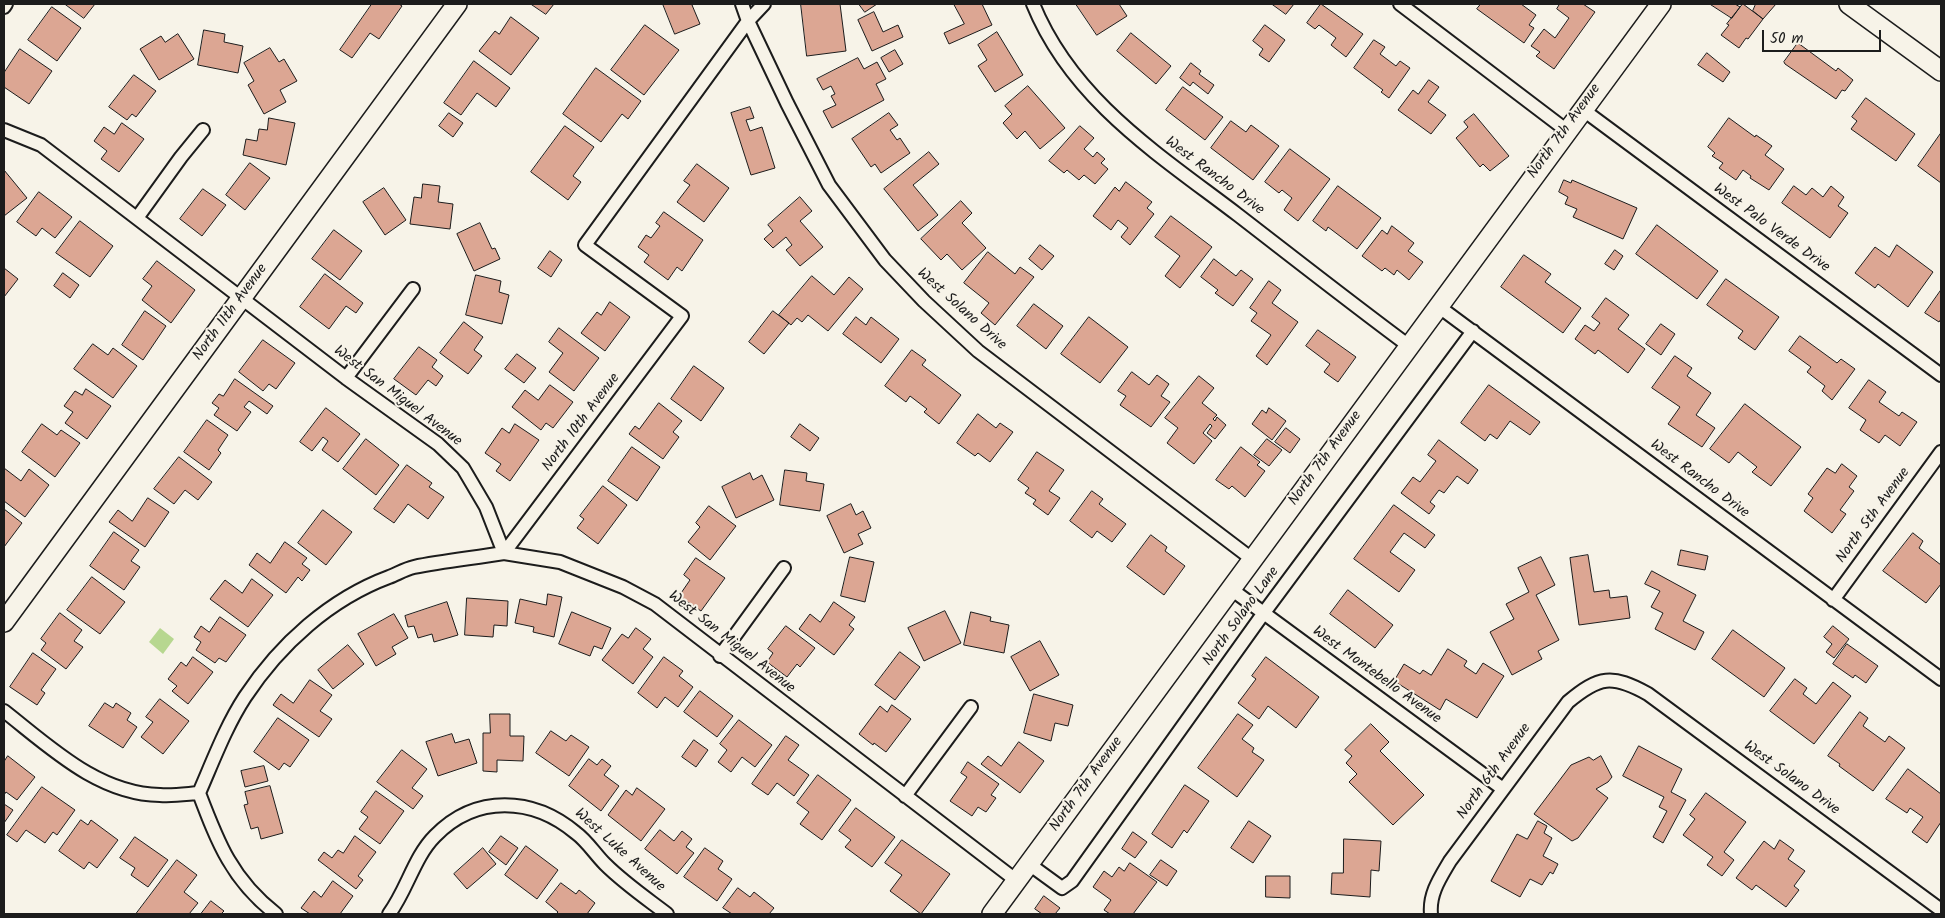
<!DOCTYPE html>
<html>
<head>
<meta charset="utf-8">
<style>
	body { margin:0 }
	#map { position:relative; width:1945px; height:918px; overflow:hidden; background:#f7f3e8; font-family:Kalam,sans-serif }
	canvas { display:block }
	.frame { position:absolute; inset:0; border:5px solid #1c1c1c; pointer-events:none }
	.scale { position:absolute; left:1762px; top:30px; width:119px; height:22px; box-sizing:border-box; border:2px solid #1c1c1c; border-top:0; padding-left:6px; font-size:15px; line-height:18px; white-space:nowrap; color:#1c1c1c; -webkit-text-stroke:4px #f7f3e8; paint-order:stroke }
</style>
</head>
<body>
<div id="map">
<canvas width="1945" height="918"></canvas>
<div class="frame"></div>
<div class="scale">50 m</div>
</div>
<script>
const g = document.querySelector('canvas').getContext('2d');
g.lineJoin = 'round';
function fillPath(path, color) { g.fillStyle = color; g.fill(path, 'evenodd'); }
function stroke(path, color, width, dash) { g.strokeStyle = color; g.lineWidth = width; g.lineCap = dash ? 'butt' : 'round'; g.setLineDash(dash || []); g.stroke(path); }
function label(font, color, halo, rows, align = 'center') {
  g.font = font + ' Kalam,sans-serif'; g.lineWidth = 4; g.setLineDash([]); g.textBaseline = 'middle'; g.strokeStyle = halo; g.fillStyle = color; for (const [text, x, y, turn = 0] of rows) {
    g.save(); g.translate(x, y); g.rotate((+turn || 0) * Math.PI / 180); g.textAlign = isNaN(turn) ? turn : align; if (halo) g.strokeText(text, 0, 0); g.fillText(text, 0, 0); g.restore();
  }
}
const green = new Path2D(`
	M160 628 174 639 163 654 149 642Z`);
const building = new Path2D(`
	M65 4H95L84 18Z
	M372 4H399L402 6 379 39 370 33 352 58 340 50Z
	M531 4H554L546 14Z
	M663 4H694L692 5 700 24 675 34Z
	M801 4H840L846 51 807 56Z
	M859 4H877L865 12Z
	M954 4H982L992 25 949 44 944 33 964 24Z
	M1076 4H1119L1127 16 1097 35Z
	M1272 4H1294L1286 14Z
	M1321 4 1363 34 1346 57 1331 45 1336 38 1319 25 1315 29 1307 23Z
	M1481 4H1521L1536 15 1529 25 1534 28 1524 43 1477 9Z
	M1560 4H1583L1595 12 1554 69 1536 56 1540 52 1531 46 1544 29 1555 38 1569 18 1557 9Z
	M1710 4H1735L1740 7 1732 18Z
	M1743 4 1763 19 1748 39 1746 38 1739 48 1721 35 1729 25 1727 24Z
	M1756 4H1776L1763 19 1753 11Z
	M52 7 81 28 57 61 28 40Z
	M874 12 883 32 898 25 903 37 872 51 858 20Z
	M511 17 539 38 511 75 479 51 495 31 499 34Z
	M645 25 679 50 644 95 611 70Z
	M1265 25 1285 40 1269 62 1259 55 1263 49 1253 41Z
	M204 30 225 34 224 42 243 46 238 73 198 65Z
	M997 32 1023 75 995 92 978 66 987 60 978 45Z
	M1131 33 1171 66 1156 84 1117 51Z
	M178 34 194 59 159 80 140 49 161 36 165 42Z
	M1374 40 1385 47 1380 54 1396 66 1400 61 1410 68 1389 98 1381 92 1383 90 1354 68Z
	M1798 43 1836 71 1838 68 1853 80 1845 91 1842 90 1836 99 1785 64 1784 62Z
	M270 48 279 62 284 59 297 81 280 90 286 102 264 114 248 85 254 81 244 63Z
	M20 49 52 71 29 104 4 87V73Z
	M895 50 903 64 889 72 881 58Z
	M1707 53 1730 72 1723 82 1698 65Z
	M858 58 864 69 877 62 886 79 876 84 884 100 832 128 823 111 836 105 831 96 835 94 831 86 823 90 817 79Z
	M474 61 510 88 496 107 477 93 461 115 444 103Z
	M1191 63 1201 71 1199 74 1214 85 1208 94 1193 82 1190 86 1180 78Z
	M596 68 641 101 628 119 622 114 601 142 563 114Z
	M134 75 156 91 136 117 132 114 127 120 109 107Z
	M1429 80 1439 87 1428 102 1446 115 1431 134 1398 110 1413 90 1418 94Z
	M1028 86 1065 128 1040 149 1025 131 1017 139 1003 123 1012 114 1005 106Z
	M1183 87 1223 117 1205 140 1166 110Z
	M1866 98 1915 134 1896 161 1851 129 1857 121 1852 117Z
	M750 107 754 118 746 120 750 131 762 127 775 168 751 175 731 113Z
	M449 113 463 123 453 137 439 126Z
	M889 113 898 125 890 130 897 140 900 138 910 153 881 173 875 164 871 167 852 139Z
	M1474 114 1509 156 1490 171 1483 164 1480 167 1456 138 1468 127 1464 122Z
	M269 118 295 123 286 165 243 155 246 139 257 141 259 129 267 130Z
	M1729 118 1755 137 1756 135 1772 146 1765 155 1784 169 1769 190 1750 178 1751 176 1743 170 1736 180 1719 168 1723 163 1712 156 1715 153 1708 147Z
	M1231 121 1246 132 1251 125 1279 146 1253 180 1211 148Z
	M122 123 144 139 119 172 101 159 107 151 94 141 104 127 114 134Z
	M565 126 594 147 573 176 581 182 568 200 531 172Z
	M1080 126 1094 138 1084 149 1093 157 1097 152 1105 159 1101 163 1108 169 1095 184 1084 175 1079 180 1067 170 1064 173 1049 161Z
	M1941 133V183L1918 166Z
	M1290 149 1330 179 1298 221 1284 210 1292 198 1282 190 1279 193 1265 182Z
	M929 152 939 164 913 185 938 215 918 231 884 189Z
	M250 163 270 178 245 210 226 195Z
	M697 164 729 188 704 222 677 202 690 185 684 181Z
	M4 170 27 198 4 216Z
	M1564 180 1571 183 1572 180 1637 208 1623 239 1573 217 1577 209 1565 204 1568 197 1559 192Z
	M1126 182 1152 202 1147 208 1154 214 1130 245 1121 237 1128 228 1118 220 1111 230 1093 216 1115 187 1119 191Z
	M423 184 440 186 438 202 453 204 450 229 410 224 414 197 421 198Z
	M1338 186 1381 218 1357 249 1328 227 1326 231 1313 221Z
	M1794 186 1806 195 1812 188 1823 197 1831 186 1844 197 1838 206 1848 213 1830 238 1782 203Z
	M384 188 406 220 385 235 363 202Z
	M203 189 226 205 202 236 180 219Z
	M39 192 72 217 55 238 42 228 36 236 17 222Z
	M800 197 812 211 800 221 823 247 800 266 786 250 792 245 786 237 773 248 764 239 773 231 768 225Z
	M961 201 972 213 962 223 986 248 962 270 947 254 941 260 921 239Z
	M664 212 703 240 682 271 677 267 668 280 644 262 649 255 638 247 646 235 651 238 660 226 656 223Z
	M1171 216 1212 247 1180 288 1165 276 1180 256 1155 237Z
	M80 221 113 246 90 277 56 253Z
	M480 223 492 249 495 248 500 259 474 271 457 234Z
	M1657 225 1718 271 1697 299 1636 254Z
	M1392 226 1414 243 1408 251 1423 262 1409 280 1397 270 1394 275 1385 268 1382 271 1362 256 1382 230 1387 234Z
	M334 230 362 251 340 280 312 259Z
	M1040 245 1054 256 1042 270 1029 259Z
	M1897 245 1933 272 1908 307 1878 284 1875 288 1855 273 1875 247 1889 257Z
	M1615 250 1623 256 1614 270 1605 264Z
	M550 251 562 260 551 277 538 268Z
	M988 252 1015 274 1020 267 1034 277 995 325 981 313 989 303 964 283Z
	M1524 255 1551 274 1545 282 1581 308 1563 333 1501 287Z
	M1214 259 1236 276 1241 270 1253 279 1233 306 1215 293 1218 290 1201 277Z
	M157 261 195 290 171 323 142 300 152 286 143 279Z
	M4 268 18 279 4 297Z
	M63 273 79 285 70 298 54 286Z
	M325 274 363 303 356 313 346 306 329 329 300 307Z
	M476 275 501 281 499 292 509 295 502 324 466 315Z
	M812 276 834 295 849 277 863 289 828 331 808 315 802 322 797 318 791 325 779 315Z
	M1726 279 1779 317 1755 350 1738 338 1743 331 1707 305Z
	M1269 281 1281 290 1272 303 1298 322 1267 365 1256 356 1271 335 1251 321 1257 313 1250 308Z
	M1941 290V319L1939 322 1925 313Z
	M1606 298 1629 315 1618 329 1645 349 1628 373 1598 350 1595 354 1575 339 1585 325 1594 331 1600 323 1592 317Z
	M610 302 630 317 605 351 581 333 597 312 601 315Z
	M1034 304 1063 326 1046 349 1017 326Z
	M145 311 166 326 143 360 122 345Z
	M773 311 789 323 764 354 749 342Z
	M856 317 866 325 871 317 899 339 881 363 843 334Z
	M1089 317 1128 347 1100 383 1061 354Z
	M464 322 483 337 474 350 482 356 468 374 440 353Z
	M1661 324 1675 334 1661 355 1646 344Z
	M559 328 599 358 574 391 549 372 563 353 549 342Z
	M1318 330 1356 357 1338 382 1324 372 1330 364 1306 346Z
	M1800 336 1837 363 1841 359 1855 369 1832 400 1822 391 1825 386 1807 372 1811 367 1789 351Z
	M263 340 295 363 276 389 269 384 263 391 239 372Z
	M93 344 108 355 113 348 137 366 113 398 74 369Z
	M419 347 437 360 432 367 443 376 436 386 428 380 416 395 394 379Z
	M912 350 926 360 922 365 961 395 939 424 924 412 927 409 910 396 906 402 885 386Z
	M517 354 536 368 524 383 505 369Z
	M1675 356 1692 368 1687 376 1711 393 1696 415 1715 428 1702 447 1668 424 1680 407 1652 388Z
	M694 366 724 388 701 421 671 399Z
	M1132 372 1149 385 1157 375 1169 384 1161 396 1170 402 1151 427 1120 405 1126 396 1118 391Z
	M1199 376 1214 388 1202 403 1217 415 1213 419 1215 421 1217 417 1226 425 1215 439 1207 433 1212 426 1210 424 1203 433 1212 441 1194 464 1167 443 1178 428 1165 418Z
	M235 379 273 406 267 414 249 401 244 407 251 412 237 431 214 415 219 408 212 403 219 394 223 396Z
	M1869 380 1886 392 1879 402 1899 416 1902 412 1917 422 1900 446 1885 435 1879 443 1860 430 1866 420 1849 408Z
	M550 385 573 402 553 428 546 423 541 430 512 407 525 390 538 400Z
	M1489 385 1540 422 1530 435 1510 421 1497 439 1490 434 1485 441 1461 423Z
	M86 389 111 406 87 439 65 423 73 412 64 406 75 391 82 395Z
	M659 403 682 421 673 432 679 437 663 459 629 434 635 426 639 429Z
	M1745 404 1801 447 1771 486 1752 472 1757 467 1738 452 1729 463 1710 449Z
	M326 408 360 434 338 462 322 450 328 441 323 437 312 451 300 442Z
	M1269 408 1286 421 1272 440 1252 424 1262 410 1266 413Z
	M978 414 996 428 1000 423 1013 432 990 462 978 453 975 456 957 443Z
	M207 420 228 435 218 450 221 453 209 470 184 452Z
	M42 424 57 435 61 430 80 443 55 477 22 452Z
	M515 424 539 440 510 481 496 471 501 464 485 453 502 428 509 433Z
	M800 424 819 438 810 451 791 437Z
	M1286 428 1300 439 1290 453 1275 442Z
	M366 439 399 465 376 495 343 469Z
	M1267 439 1282 450 1269 466 1254 455Z
	M1439 440 1478 470 1468 484 1457 476 1444 493 1439 490 1430 502 1435 506 1429 514 1401 493 1413 477 1420 482 1436 461 1428 455Z
	M632 447 660 467 637 501 608 481Z
	M1241 447 1260 462 1257 465 1265 471 1245 497 1232 486 1229 489 1216 480Z
	M1037 452 1064 470 1049 491 1060 498 1048 515 1033 504 1036 500 1025 493 1029 488 1018 480Z
	M179 457 212 482 198 500 185 490 174 504 154 489Z
	M1842 464 1857 476 1849 487 1854 491 1840 510 1846 514 1832 533 1804 511 1813 498 1808 494 1827 468 1835 473Z
	M407 465 432 483 429 487 444 497 428 519 408 504 394 523 374 509Z
	M4 468 21 481 29 469 49 485 25 517 4 501Z
	M785 470 807 473 806 481 824 484 820 511 780 505Z
	M750 473 753 480 762 475 774 500 736 518 722 487Z
	M603 486 627 505 598 544 577 528 584 519 580 516Z
	M1092 491 1103 499 1099 504 1126 524 1112 542 1097 531 1092 538 1070 521Z
	M148 498 169 512 145 547 109 522 118 510 132 521Z
	M851 504 856 515 863 511 871 528 858 534 863 544 844 553 827 516Z
	M1394 505 1435 535 1425 548 1404 533 1390 552 1415 570 1399 592 1354 559Z
	M709 506 736 526 710 560 688 542 700 527 696 523Z
	M4 509 22 523 4 547Z
	M323 510 352 532 326 565 298 543Z
	M114 532 139 550 131 561 140 567 124 590 90 566Z
	M1913 533 1923 541 1919 548 1941 565V584L1926 603 1883 571Z
	M1151 535 1167 547 1165 551 1185 566 1164 595 1127 567Z
	M285 542 307 558 302 564 310 570 302 581 298 577 286 593 249 565 257 553 270 563Z
	M1681 550 1708 556 1705 570 1678 565Z
	M1588 555 1594 592 1609 590 1610 598 1627 596 1630 618 1579 625 1570 558Z
	M850 557 874 562 865 602 841 596Z
	M1541 557 1555 585 1536 595 1559 640 1538 651 1542 659 1512 675 1490 632 1514 619 1506 604 1529 592 1518 568Z
	M696 558 725 578 701 611 679 596 690 580 684 575Z
	M1652 571 1696 595 1683 621 1704 632 1695 650 1655 629 1663 613 1651 607 1660 591 1645 584Z
	M92 577 125 602 100 634 67 610Z
	M252 579 273 595 248 627 210 599 225 580 242 593Z
	M1348 590 1393 625 1375 648 1330 614Z
	M548 594 562 597 554 637 533 632 534 627 515 623 520 599 546 605Z
	M467 598 508 601 507 626 494 625 493 637 465 635Z
	M447 602 458 635 434 642 432 634 418 638 414 626 408 627 405 616Z
	M834 602 855 617 849 625 854 629 834 655 799 629 810 614 820 622Z
	M945 611 961 643 924 661 908 628Z
	M572 612 611 628 602 649 594 646 590 656 559 644Z
	M971 612 991 617 990 621 1009 625 1004 653 964 645Z
	M60 613 82 630 74 641 83 647 66 669 41 650 46 643 41 639Z
	M394 614 408 638 392 647 396 654 376 666 358 634Z
	M220 617 246 635 226 662 219 658 215 663 196 650 201 642 194 637 201 626 209 632Z
	M786 626 815 648 800 667 797 664 787 677 767 662 773 653 768 649Z
	M1833 626 1849 639 1834 658 1826 652 1832 644 1824 637Z
	M636 628 651 639 643 649 653 657 633 684 602 660 622 634 628 638Z
	M1733 630 1785 668 1764 697 1712 659Z
	M1040 641 1059 675 1030 691 1011 657Z
	M1847 644 1878 666 1866 683 1855 675 1853 678 1833 664Z
	M348 645 364 664 333 689 318 670Z
	M1448 649 1467 661 1464 666 1476 674 1483 663 1504 676 1477 718 1446 699 1440 710 1394 681 1404 664 1420 674 1423 670 1431 675Z
	M900 652 920 667 895 700 875 685Z
	M33 653 56 669 41 690 45 693 37 705 10 687Z
	M193 657 213 672 188 704 172 691 177 686 168 679 181 662 186 666Z
	M664 657 683 671 679 676 693 687 678 707 665 697 657 708 638 693Z
	M1266 657 1319 697 1296 728 1268 706 1259 719 1238 703 1256 679 1252 676Z
	M1795 679 1807 688 1803 694 1816 704 1833 682 1851 696 1814 744 1770 711Z
	M310 680 332 695 320 711 332 719 319 737 273 705 281 694 293 703Z
	M700 691 733 716 717 737 684 712Z
	M1034 694 1073 705 1068 726 1055 723 1051 741 1024 733Z
	M160 699 189 721 163 754 141 737 153 722 146 717Z
	M105 703 113 708 116 703 131 713 127 720 137 727 123 748 89 726Z
	M892 705 911 719 886 752 874 743 873 745 859 734 880 706 887 712Z
	M1860 712 1868 718 1863 726 1885 742 1889 736 1905 748 1873 791 1839 766 1840 764 1828 756Z
	M490 714H510V736H524L523 761 497 760V772L483 771V733H490Z
	M1238 714 1253 725 1242 739 1254 748 1252 752 1264 760 1237 797 1198 768Z
	M278 718 309 740 290 767 284 763 279 770 254 752Z
	M739 720 772 745 755 767 742 757 731 772 718 762 727 750 720 744Z
	M1371 724 1389 742 1380 751 1424 795 1393 825 1349 782 1357 774 1346 763 1352 756 1345 750Z
	M551 731 566 741 571 735 589 747 569 776 536 753Z
	M452 734 455 743 469 739 477 763 438 776 426 742Z
	M786 736 799 745 788 760 809 775 794 796 777 783 768 795 752 784Z
	M694 740 708 750 696 767 682 757Z
	M1019 742 1044 761 1020 793 981 764 988 756 1001 766Z
	M1639 746 1682 769 1671 792 1686 800 1663 843 1653 837 1667 811 1659 807 1664 797 1623 776Z
	M402 750 427 769 412 788 423 796 413 809 377 782Z
	M8 756 35 777 17 800 6 792 4 795V762Z
	M1601 756 1612 777 1608 782 1596 789 1608 798 1578 838 1572 841 1534 814 1571 765 1589 757 1593 760Z
	M589 759 597 765 602 759 611 766 604 775 619 786 601 811 569 786Z
	M968 762 999 784 991 795 996 798 986 812 978 807 972 816 950 801 967 777 961 773Z
	M264 766 268 781 245 787 241 771Z
	M1908 769 1941 794V822L1927 843 1912 832 1923 817 1910 808 1907 813 1886 799Z
	M818 775 851 800 822 840 800 824 809 812 797 803Z
	M1185 785 1209 801 1187 833 1184 830 1172 848 1152 834Z
	M270 786 283 833 261 839 258 827 251 829 244 805 248 804 245 792Z
	M42 787 75 810 57 835 53 832 45 843 26 830 17 842 7 835Z
	M637 788 665 809 641 841 608 815 626 790 632 795Z
	M376 791 404 811 380 844 359 829 368 817 361 812Z
	M1706 793 1746 822 1724 852 1734 860 1722 876 1707 865 1713 857 1683 835 1695 819 1690 815Z
	M4 804 13 810 4 823Z
	M856 808 895 837 872 867 845 847 851 840 839 831Z
	M81 820 88 825 91 820 118 840 97 868 89 862 84 869 59 851Z
	M1249 821 1271 836 1253 863 1231 848Z
	M1538 821 1547 826 1544 833 1552 838 1543 856 1558 864 1553 874 1550 872 1542 885 1530 879 1520 897 1491 881 1517 834 1527 839Z
	M660 830 674 841 682 831 692 839 686 847 694 853 677 874 645 849Z
	M1133 832 1147 842 1135 858 1122 849Z
	M355 836 376 852 358 876 363 880 356 889 318 860 324 852 332 858 338 850 343 853Z
	M501 836 518 848 506 865 489 852Z
	M135 837 168 860 148 887 131 875 135 868 120 858Z
	M1344 839 1381 841 1379 871 1371 870 1370 897 1331 894 1332 873H1343Z
	M902 840 950 874 921 914 890 891 902 875 885 863Z
	M1780 840 1794 850 1788 859 1805 871 1794 886 1799 890 1786 907 1756 885 1752 890 1736 878 1764 841 1774 849Z
	M526 846 558 870 537 899 505 875Z
	M483 848 496 864 467 889 454 874Z
	M705 848 723 861 718 869 732 879 717 901 684 877Z
	M177 860 197 875 184 892 198 903 189 914H136Z
	M1161 860 1177 871 1167 886 1150 875Z
	M1130 863 1157 882 1133 914H1110L1104 910 1111 900 1093 887 1104 871 1112 877 1119 867 1124 871Z
	M1266 876H1290V898L1266 897Z
	M333 881 353 896 340 914H310L301 908 314 891 321 897Z
	M561 883 576 894 579 890 595 903 587 914H556L558 912 546 902Z
	M738 888 750 897 754 892 774 908 769 914H732L723 908Z
	M1044 896 1060 908 1055 914H1042L1035 909Z
	M211 901 224 911 221 914H201Z`);
const street = new Path2D(`
	M742 4 748 21 787 103 829 185 885 260 924 301 978 351 1252 559
	M1033 4C1072 100 1158 154 1238 215 1295 259 1351 303 1409 346
	M1400 4 1566 130
	M4 7 6 4
	M1582 109 1941 375
	M4 130 41 145 346 378 438 444 463 468 486 507 504 553 560 562 623 587 655 604 1017 881
	M137 218 181 157 203 130
	M1438 306 1941 679
	M346 378 413 289
	M1231 589 1503 789
	M1833 600 1941 452
	M720 656 784 568
	M4 711C50 747 98 794 160 795 173 796 186 794 199 793
	M199 793C213 761 226 726 245 697 280 644 330 599 389 577 397 574 405 569 414 567 443 561 474 558 504 553L682 316 585 245 748 21 764 4
	M199 793C218 843 232 880 276 914
	M905 796 971 707
	M1029 864 1062 888 1072 881 1263 614 1473 331
	M389 914C407 890 414 857 435 836 476 794 533 797 576 833 587 841 595 854 605 864 624 883 646 898 667 914
	M1431 914C1429 894 1440 878 1450 861L1568 702C1599 676 1612 674 1648 694L1941 910`);
const secondary = new Path2D(`
	M1849 4 1941 71
	M4 622 457 4
	M992 914 1661 4`);
const streetNames = [
	["North 7th Avenue",1565,132,-54],
	["West Rancho Drive",1214,177,37],
	["West Palo Verde Drive",1771,229,36],
	["West Solano Drive",961,310,42],
	["North 11th Avenue",231,313,-54],
	["West San Miguel Avenue",397,397,37],
	["North 10th Avenue",582,423,-53],
	["North 7th Avenue",1326,459,-54],
	["West Rancho Drive",1699,480,37],
	["North 5th Avenue",1874,516,-54],
	["North Solano Lane",1242,617,-54],
	["West San Miguel Avenue",731,643,38],
	["West Montebello Avenue",1376,676,36],
	["North 6th Avenue",1495,772,-54],
	["West Solano Drive",1791,779,36],
	["North 7th Avenue",1087,785,-54],
	["West Luke Avenue",619,851,42]
];
fillPath(green, '#b7d790');
fillPath(building, '#dca693');
stroke(building, '#1c1c1c', 1);
stroke(street, '#1c1c1c', 16);
stroke(secondary, '#1c1c1c', 22);
stroke(street, '#f7f3e8', 12);
stroke(secondary, '#f7f3e8', 19);
label('15px', '#1c1c1c', '#f7f3e8', streetNames);
</script>
</body>
</html>
